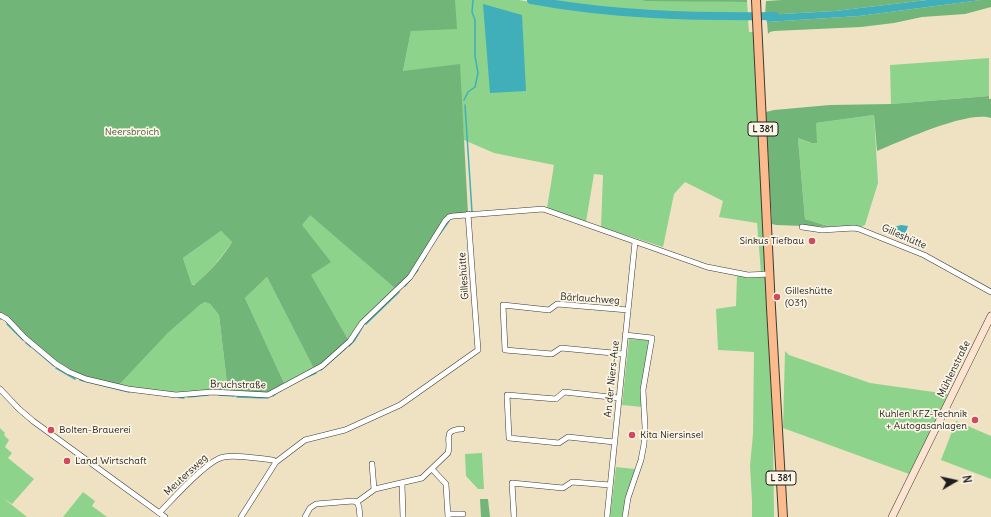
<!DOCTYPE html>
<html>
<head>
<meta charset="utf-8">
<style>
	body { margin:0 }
	#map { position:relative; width:991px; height:517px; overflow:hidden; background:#efe2c2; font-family:Delius,sans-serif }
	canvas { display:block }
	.north { position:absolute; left:935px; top:461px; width:40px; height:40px; -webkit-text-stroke:3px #fcf5e5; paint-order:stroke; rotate:81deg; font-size:11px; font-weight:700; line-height:16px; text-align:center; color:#1c1c1c }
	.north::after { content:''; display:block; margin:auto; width:14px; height:18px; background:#1c1c1c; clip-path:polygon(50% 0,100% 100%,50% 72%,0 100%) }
</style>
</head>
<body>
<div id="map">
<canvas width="991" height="517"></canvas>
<div class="north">N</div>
</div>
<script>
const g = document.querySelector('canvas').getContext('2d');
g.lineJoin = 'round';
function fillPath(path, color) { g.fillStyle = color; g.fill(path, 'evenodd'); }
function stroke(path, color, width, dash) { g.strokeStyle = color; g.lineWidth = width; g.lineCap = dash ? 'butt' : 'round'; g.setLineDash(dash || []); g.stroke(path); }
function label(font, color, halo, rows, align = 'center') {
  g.font = font + ' Delius,sans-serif'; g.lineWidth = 3.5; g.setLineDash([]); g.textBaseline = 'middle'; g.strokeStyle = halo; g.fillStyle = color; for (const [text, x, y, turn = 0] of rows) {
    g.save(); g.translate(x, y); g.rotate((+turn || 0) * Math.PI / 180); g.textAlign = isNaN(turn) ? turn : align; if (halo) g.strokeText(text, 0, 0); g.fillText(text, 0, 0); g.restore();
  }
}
const green = new Path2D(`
	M455 0H519L596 13 644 17 748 19 749 32H754L767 267 761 273 757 223 719 217 723 201 685 182 674 194 663 247 601 227 603 175 594 174 586 222 547 208 554 165 494 153 464 140 461 100 403 71 411 31Z
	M542 0H641L747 2 748 14C680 14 610 14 542 0Z
	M989 58V96L891 104 890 65Z
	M874 115 878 183 865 225C849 234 822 224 805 219L798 138 810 143H816V123Z
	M310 214 397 290 375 309 349 341 310 274 330 262 301 225Z
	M221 231 232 242C225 252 203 282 192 285L183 258Z
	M737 275 755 278 765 276 767 282V316L773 429 774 517H752V501L750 466 753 434 754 352 718 350 716 309 736 306Z
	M267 277 315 371 285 385 245 298Z
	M205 302 210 304 219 315 228 392 175 393 119 385 168 333 200 305Z
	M629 339 647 340 650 345 642 407 622 405Z
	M785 351 789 355 870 383 948 394 935 423 909 474 783 428Z
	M956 421 991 436V479L941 460Z
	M0 428 5 433 4 435 9 440 5 447 12 453 8 458 34 479 12 504 3 498 27 517H0Z
	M482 453 484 489H478L466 476 465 454Z
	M616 467 635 469 623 517H610Z
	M83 492 95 501 92 506 107 517H63Z`);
const forest = new Path2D(`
	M0 0H455L457 29 411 31 403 71 460 64 468 214 451 216 412 272 397 290 310 215 302 225 331 262 311 275 349 341 315 371 267 277 245 298 285 385 272 394 228 392 219 315 210 304 205 302 200 305 168 333 119 385 79 375 62 367 0 314ZM221 231 232 242C222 258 209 273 194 285H192L183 258Z
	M641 0H747V2L646 1Z
	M782 0H927L835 11 765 15 766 1Z
	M981 0H991V7L965 14 922 17 894 23 861 27 774 31 770 32 768 34 767 22 859 16Z
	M989 96V99H991V118C968 110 901 141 877 151L874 115 816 123 817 143H811L798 138 805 219 831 227 776 225 772 224 766 112 774 110 830 105 891 104Z
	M480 499H488L490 517H481Z`);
const water = new Path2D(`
	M927 0H981L859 16 767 22 765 15 835 11Z
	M483 4 522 15 526 91 490 93Z
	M901 225 908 226 904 237 902 238 887 230 890 228Z`);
const stream = new Path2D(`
	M464 100 468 92 475 87 478 73 475 56V20L472 12 473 0
	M465 105 472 212
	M439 235 449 221
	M423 261 426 256
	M405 286 418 270
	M0 318 1 319
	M7 324 23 340
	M366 324 399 292
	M26 343 31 347
	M349 346 354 341 363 326
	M33 348 54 366
	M56 368 75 379
	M321 370 346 348
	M302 379 316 373
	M80 380 129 392
	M219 395 234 396
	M273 396 278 392
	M175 397 184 398
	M188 397 208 395
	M237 397 268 398`);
const river = new Path2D(`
	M531 0C612 15 693 17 775 16`);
const street = new Path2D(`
	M802 227 822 230 854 228 859 229 924 255 991 292
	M0 315 7 319 25 338 56 364 69 372 86 379 128 389 176 395 212 392 268 395 322 366 350 341 362 323 410 277 445 221 449 217 453 216 543 209 707 267 748 275 770 274
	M623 354 561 348 552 354 505 350 503 305 549 310 557 304 628 310
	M0 389 19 409 33 421 165 517
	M614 442 568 437 559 443 509 438 507 395 556 399 564 392 619 398
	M372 464 374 489
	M432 469 446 484 448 517
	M402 483 403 517
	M357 502 359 507 360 517
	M159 513C172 500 208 459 224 457 236 454 259 459 273 460L276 462
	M448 514H463
	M241 517 276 462 305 440 345 430 400 405 478 350 468 214
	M305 517 310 508 316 504 353 501 357 502 375 489 422 478 448 453C452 440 441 430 462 429
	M514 517 512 483 563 488 572 482 610 485
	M607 517 635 242
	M625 517 628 498 641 460 644 444 645 427 643 390 652 338 625 335`);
const secondary = new Path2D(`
	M892 517 991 316`);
const primary = new Path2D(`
	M756 0 771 308 783 517`);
const markers = [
	[812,241,4,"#d1495b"],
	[777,297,4,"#d1495b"],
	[975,420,4,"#d1495b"],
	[51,430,4,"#d1495b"],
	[632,435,4,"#d1495b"],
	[67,461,4,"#d1495b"]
];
const shields = [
	[763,129,30],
	[781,478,30]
];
const shieldNames = [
	["L 381",763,129],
	["L 381",781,478]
];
const parkNames = [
	["Neersbroich",132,132]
];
const streetNames = [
	["Gilleshütte",904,237,23],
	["Gilleshütte",464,276,-94],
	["Bärlauchweg",590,299,4],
	["Mühlenstraße",954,369,-64],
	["An der Niers-Aue",612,379,-84],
	["Bruchstraße",238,385,1],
	["Meutersweg",186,475,-43]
];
const poiNames = [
	["Sinkus Tiefbau",804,241,"right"],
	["Gilleshütte",785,291],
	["(031)",785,303],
	["Kuhlen KFZ-Technik",967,414,"right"],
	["+ Autogasanlagen",967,426,"right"],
	["Bolten-Brauerei",59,430],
	["Kita Niersinsel",640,435],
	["Land Wirtschaft",75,461]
];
fillPath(green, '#8ed38c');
fillPath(forest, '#72b578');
fillPath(water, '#40afba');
stroke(stream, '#40afba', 1.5);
stroke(river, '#40afba', 8);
stroke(street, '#3c3a35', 6);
stroke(secondary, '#3c3a35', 8);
stroke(primary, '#3c3a35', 10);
stroke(street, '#fff', 5);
stroke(secondary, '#fde4d1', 7);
stroke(primary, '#fbbb8c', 8);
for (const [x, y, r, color] of markers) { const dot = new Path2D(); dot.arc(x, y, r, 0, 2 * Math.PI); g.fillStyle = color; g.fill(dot); stroke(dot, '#fcf5e5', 1.5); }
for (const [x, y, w] of shields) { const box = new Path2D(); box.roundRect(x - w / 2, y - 7, w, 14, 3); g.fillStyle = '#fcf5e5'; g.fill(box); stroke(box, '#1c1c1c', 1); }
label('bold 9px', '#1c1c1c', null, shieldNames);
label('10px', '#445c43', '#fcf5e5', parkNames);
label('10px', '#1c1c1c', '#fcf5e5', streetNames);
label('10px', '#1c1c1c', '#fcf5e5', poiNames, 'left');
</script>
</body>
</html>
